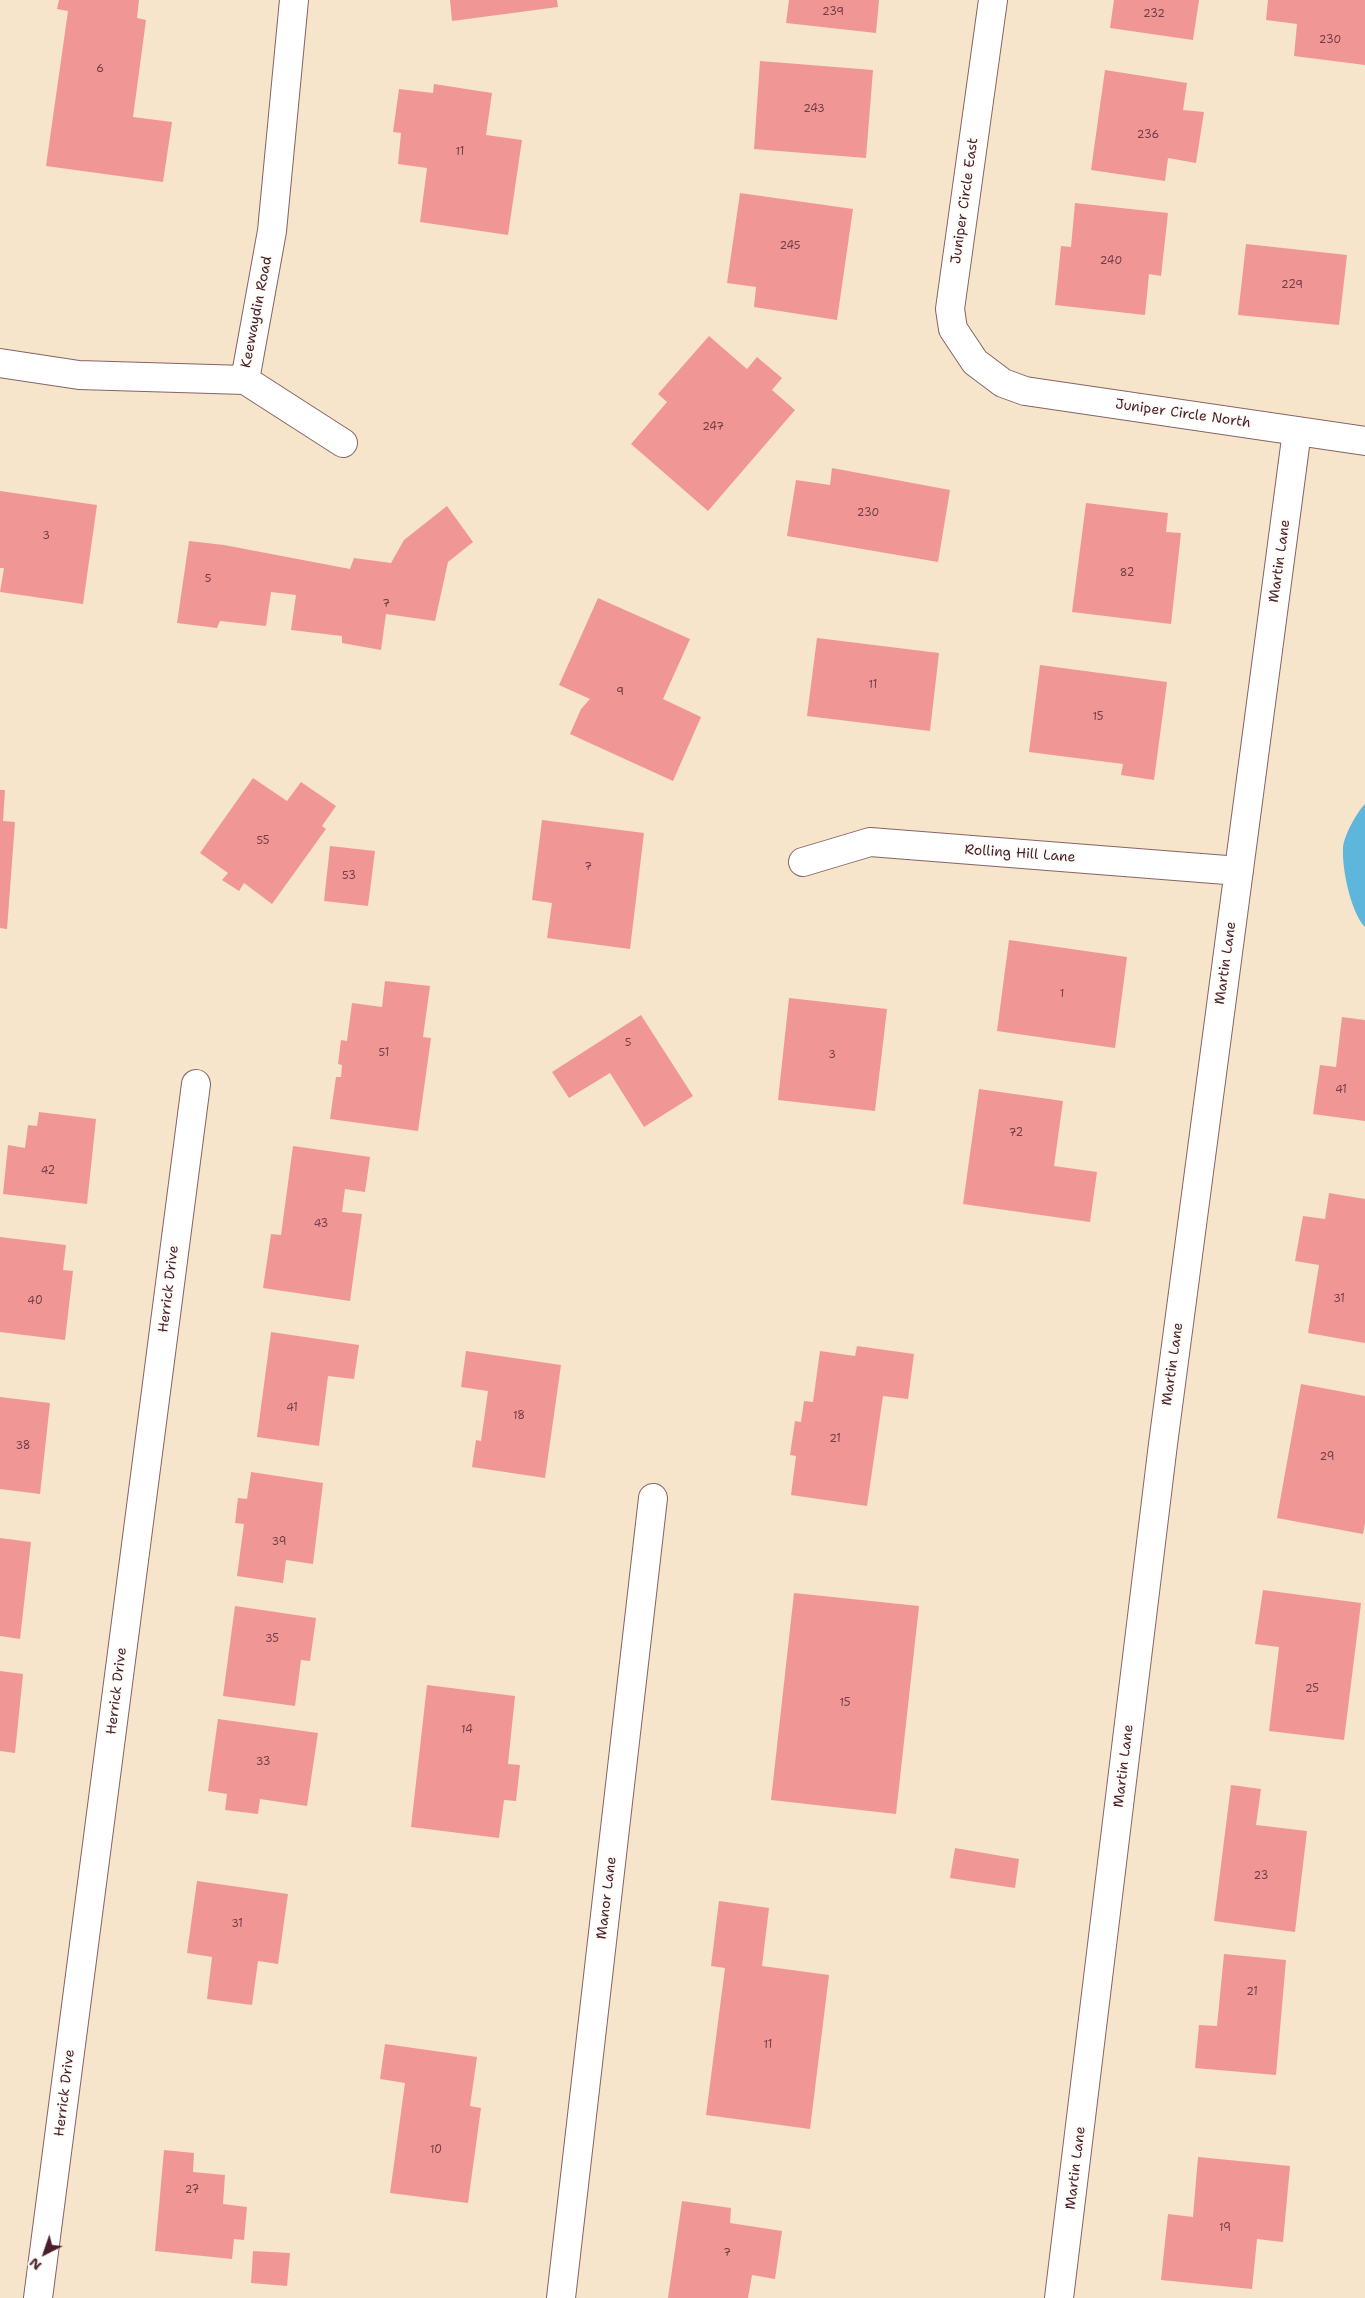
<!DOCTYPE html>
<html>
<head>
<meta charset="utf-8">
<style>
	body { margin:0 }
	#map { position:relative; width:1365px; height:2298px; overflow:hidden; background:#f6e4cb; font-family:"Shantell Sans",sans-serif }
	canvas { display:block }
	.north { position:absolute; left:20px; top:2228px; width:50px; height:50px; -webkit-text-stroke:4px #fdfcf7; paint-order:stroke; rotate:221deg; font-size:14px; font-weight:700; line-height:20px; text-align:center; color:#4a1f2b }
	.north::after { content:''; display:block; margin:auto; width:18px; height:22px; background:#4a1f2b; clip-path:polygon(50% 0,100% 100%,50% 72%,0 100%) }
</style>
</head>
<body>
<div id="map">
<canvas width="1365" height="2298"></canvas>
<div class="north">N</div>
</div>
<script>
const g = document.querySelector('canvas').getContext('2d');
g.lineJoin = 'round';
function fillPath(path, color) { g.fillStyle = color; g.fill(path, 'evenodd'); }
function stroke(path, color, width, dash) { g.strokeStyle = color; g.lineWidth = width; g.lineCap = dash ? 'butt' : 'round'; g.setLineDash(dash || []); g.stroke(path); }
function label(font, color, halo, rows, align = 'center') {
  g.font = font + ' "Shantell Sans",sans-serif'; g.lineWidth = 4; g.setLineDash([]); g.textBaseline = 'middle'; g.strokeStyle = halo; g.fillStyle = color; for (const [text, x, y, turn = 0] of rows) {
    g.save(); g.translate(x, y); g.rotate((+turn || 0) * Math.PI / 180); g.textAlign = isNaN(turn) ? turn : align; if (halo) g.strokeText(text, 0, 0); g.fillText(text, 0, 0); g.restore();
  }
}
const water = new Path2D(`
	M1365 804V927C1351 913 1342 869 1343 849 1343 837 1357 812 1365 804Z`);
const building = new Path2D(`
	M59 0H139L137 18 146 20 133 117 172 122 163 182 46 166 68 11 57 9Z
	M450 0H557L558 7 452 21Z
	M789 0H879L876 33 786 23Z
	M1114 0H1199L1193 40 1110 28Z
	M1268 0H1365V65L1294 56 1297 24 1266 20Z
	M760 61 873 70 866 158 754 149Z
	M1105 70 1187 83 1183 110 1204 112 1196 163 1168 158 1165 181 1091 170Z
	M434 84 492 93 486 135 522 140 508 235 420 222 427 168 398 164 401 133 393 132 399 89 433 93Z
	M740 193 853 209 837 320 754 307 756 287 727 283Z
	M1075 203 1168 213 1161 276 1149 274 1145 315 1055 305 1061 246 1071 247Z
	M1246 244 1347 255 1339 325 1238 315Z
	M709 336 747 369 757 357 782 378 772 390 795 410 708 511 631 444 667 402 658 394Z
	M832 468 950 490 938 562 787 536 796 480 830 485Z
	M0 491 97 505 83 604 0 592 4 568H0Z
	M1086 503 1168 513 1166 532 1181 533 1171 624 1072 612Z
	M447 506 473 542 448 562 435 621 386 614 381 650 342 643V636L291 630 296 595 271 592 266 626 220 621 217 628 177 623 189 541 224 545 350 569 354 558 391 563 404 540Z
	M598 598 690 639 663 699 701 717 673 781 570 734 581 709 590 699 559 685Z
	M817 638 939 653 930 731 807 716Z
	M1040 665 1167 682 1154 780 1121 775 1123 764 1029 752Z
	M253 778 287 801 301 782 336 806 322 826 326 829 272 904 244 883 239 891 222 880 228 873 200 853Z
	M0 790H5L3 821 15 822 7 929 0 928Z
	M542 820 644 833 630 949 547 938 552 903 532 900Z
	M330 846 375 851 368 906 324 901Z
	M1009 940 1127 957 1115 1048 997 1031Z
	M385 981 430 986 423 1037 431 1038 418 1131 330 1119 336 1077H341L342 1065 338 1064 341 1040 347 1041 352 1003 382 1007Z
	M789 998 887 1009 875 1111 778 1100Z
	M641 1015 693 1096 644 1127 610 1073 569 1098 552 1072Z
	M1342 1017 1365 1020V1121L1313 1114 1320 1065 1336 1067Z
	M979 1089 1063 1101 1054 1166 1097 1172 1090 1222 963 1204Z
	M39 1112 96 1119 87 1204 3 1194 8 1145 25 1148 28 1125 37 1126Z
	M293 1146 370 1157 365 1192 345 1189 342 1212 362 1214 350 1301 263 1288 271 1234 281 1235Z
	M1329 1193 1365 1199V1343L1308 1333 1319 1265 1295 1261 1303 1216 1325 1219Z
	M0 1237 66 1245 63 1270 73 1271 65 1340 0 1332Z
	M271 1332 359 1345 354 1379 328 1376 319 1446 257 1437Z
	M857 1346 914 1354 908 1399 883 1396 867 1506 791 1495 796 1456 790 1455 795 1421 801 1422 804 1401 813 1402 820 1351 855 1356Z
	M466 1351 561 1365 545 1478 472 1467 476 1440 481 1441 488 1391 461 1387Z
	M1301 1384 1365 1396V1523L1363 1534 1277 1518Z
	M0 1397 50 1403 40 1494 0 1489Z
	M251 1472 323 1483 313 1564 286 1560 283 1583 237 1576 244 1524 235 1523 238 1498 247 1499Z
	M0 1538 31 1542 20 1639 0 1636Z
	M1263 1590 1361 1603 1344 1740 1269 1731 1279 1647 1255 1644Z
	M794 1593 919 1606 896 1814 771 1800Z
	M235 1606 316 1618 310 1661 301 1660 295 1706 223 1696Z
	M0 1671 23 1674 15 1753 0 1751Z
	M427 1685 515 1696 508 1764 520 1765 516 1801 504 1800 499 1838 411 1827Z
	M218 1719 318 1733 307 1806 260 1799 258 1814 225 1810 227 1794 208 1791Z
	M1231 1785 1261 1789 1256 1825 1307 1831 1295 1932 1214 1921Z
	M955 1848 1019 1859 1015 1888 950 1878Z
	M197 1881 288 1894 278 1964 258 1961 252 2005 207 1999 212 1957 187 1953Z
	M719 1901 769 1908 762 1966 829 1975 810 2129 706 2115 725 1968 711 1966Z
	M1224 1954 1286 1960 1276 2075 1195 2068 1199 2025 1217 2026Z
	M385 2044 477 2057 470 2106 481 2108 468 2203 390 2193 405 2083 380 2079Z
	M164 2150 194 2153 193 2172 225 2175 223 2204 247 2207 244 2240 234 2239 232 2259 155 2251Z
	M1198 2157 1290 2166 1283 2242 1257 2239 1252 2289 1161 2280 1168 2214 1193 2217Z
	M682 2201 731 2208 730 2223 782 2231 775 2279 752 2275 748 2298H668Z
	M253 2251 290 2253 287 2286 251 2283Z`);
const minor = new Path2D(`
	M993 0 950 309 953 329 975 362 1003 383 1025 391 1365 441
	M0 363 79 375 245 380
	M245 380 272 231 294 0
	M245 380 343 443
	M803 862 870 842 1239 871
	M38 2298 196 1084
	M561 2298 653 1498
	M1059 2298 1163 1444 1297 431`);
const numberNames = [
	["239",833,12],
	["232",1154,14],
	["230",1330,40],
	["6",100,69],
	["243",814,109],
	["236",1148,135],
	["11",460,152],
	["245",790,246],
	["240",1111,261],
	["229",1292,285],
	["247",713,427],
	["230",868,513],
	["3",46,536],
	["82",1127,573],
	["5",208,579],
	["7",386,604],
	["11",873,685],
	["9",620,692],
	["15",1098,717],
	["55",263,841],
	["7",588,867],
	["53",349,876],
	["1",1062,994],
	["5",628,1043],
	["51",384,1053],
	["3",832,1055],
	["41",1341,1090],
	["72",1016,1133],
	["42",48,1171],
	["43",321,1224],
	["31",1339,1299],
	["40",35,1301],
	["41",292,1408],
	["18",519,1416],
	["21",835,1439],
	["38",23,1446],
	["29",1327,1457],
	["39",279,1542],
	["35",272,1639],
	["25",1312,1689],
	["15",845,1703],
	["14",467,1730],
	["33",263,1762],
	["23",1261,1876],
	["31",237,1924],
	["21",1252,1992],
	["11",768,2045],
	["10",436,2150],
	["27",192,2190],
	["19",1225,2228],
	["7",727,2253]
];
const streetNames = [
	["Juniper Circle East",965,201,-82],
	["Keewaydin Road",257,312,-79],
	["Juniper Circle North",1183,414,8],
	["Martin Lane",1280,561,-82],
	["Rolling Hill Lane",1020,854,4],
	["Martin Lane",1226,963,-82],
	["Herrick Drive",169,1289,-83],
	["Martin Lane",1173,1364,-82],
	["Herrick Drive",117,1691,-83],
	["Martin Lane",1124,1766,-83],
	["Manor Lane",607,1898,-83],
	["Herrick Drive",65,2093,-83],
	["Martin Lane",1076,2168,-83]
];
fillPath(water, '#5fb6dc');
fillPath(building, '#f09796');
stroke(minor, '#866463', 30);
stroke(minor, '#fff', 28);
label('11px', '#743d46', null, numberNames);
label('14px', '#4a1f2b', '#fdfcf7', streetNames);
</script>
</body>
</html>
